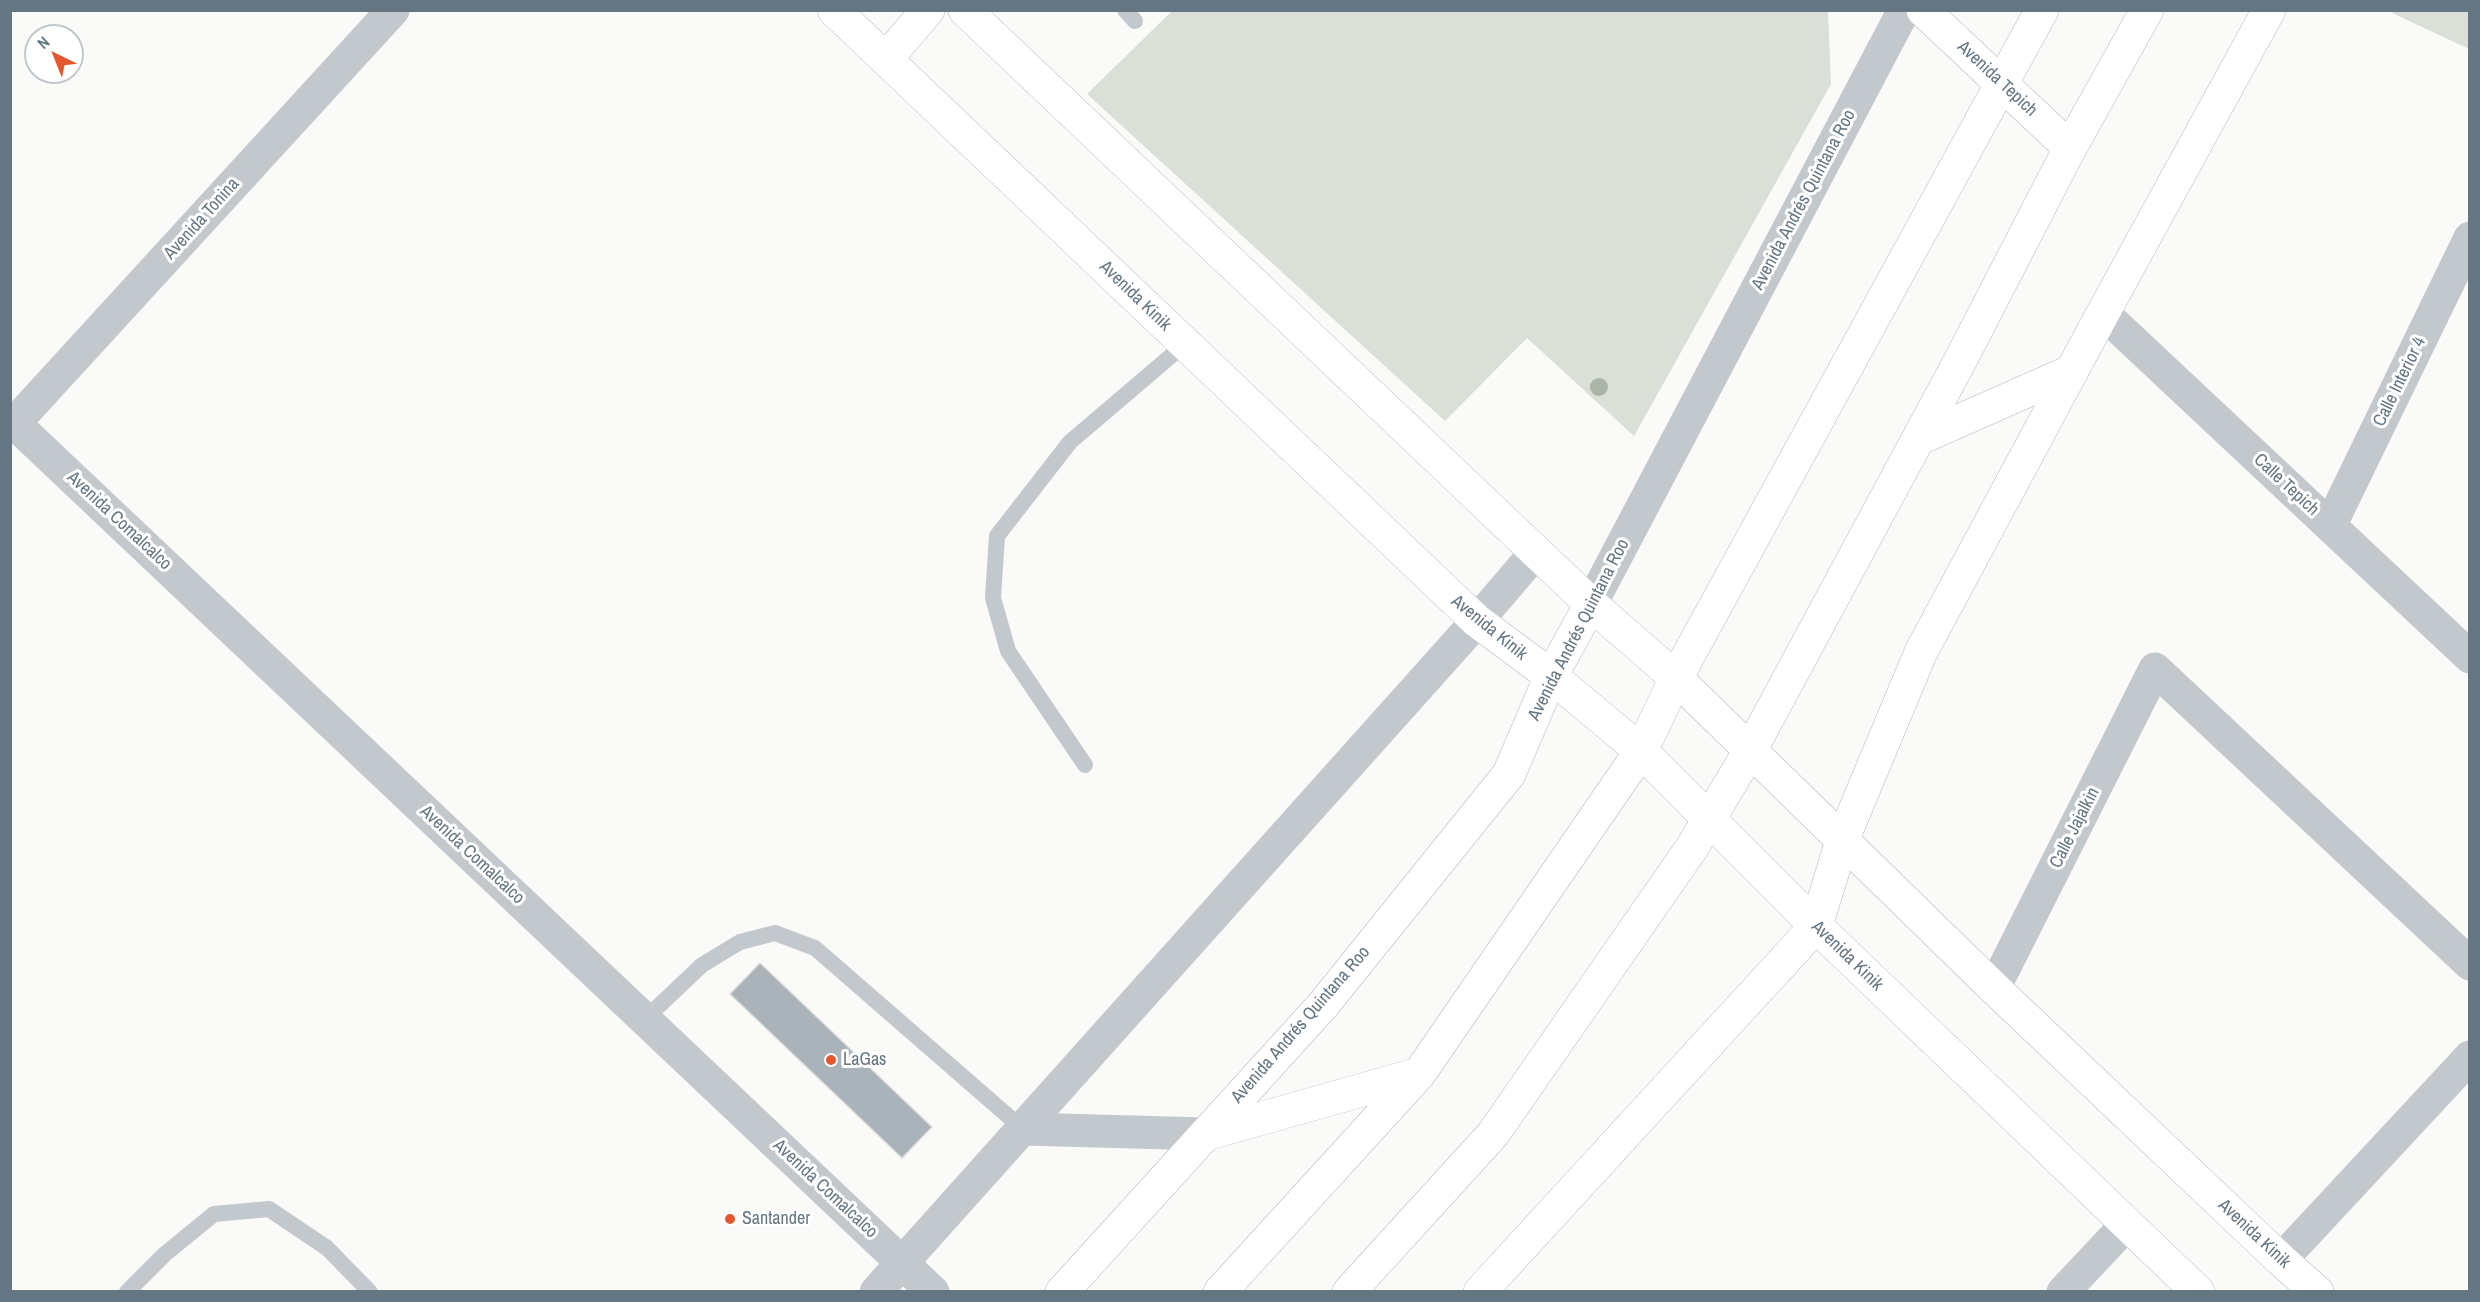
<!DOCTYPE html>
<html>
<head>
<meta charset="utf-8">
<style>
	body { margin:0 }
	#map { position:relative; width:2480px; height:1302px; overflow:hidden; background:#fafaf8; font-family:"Archivo Narrow",sans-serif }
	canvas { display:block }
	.frame { position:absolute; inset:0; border:12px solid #657683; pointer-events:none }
	.north { position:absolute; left:24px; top:24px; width:60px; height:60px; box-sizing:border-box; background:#fff; border:2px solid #c1c8cd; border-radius:50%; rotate:317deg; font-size:16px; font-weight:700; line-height:24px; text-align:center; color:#657683 }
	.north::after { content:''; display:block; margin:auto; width:21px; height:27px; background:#e4572e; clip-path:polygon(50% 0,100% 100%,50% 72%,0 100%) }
</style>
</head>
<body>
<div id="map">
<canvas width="2480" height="1302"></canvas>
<div class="frame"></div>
<div class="north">N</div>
</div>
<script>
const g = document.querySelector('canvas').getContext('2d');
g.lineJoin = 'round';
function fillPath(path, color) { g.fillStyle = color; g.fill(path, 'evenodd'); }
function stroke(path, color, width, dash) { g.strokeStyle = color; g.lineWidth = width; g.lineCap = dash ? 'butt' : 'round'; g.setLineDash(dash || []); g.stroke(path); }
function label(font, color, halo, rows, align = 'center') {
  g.font = font + ' "Archivo Narrow",sans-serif'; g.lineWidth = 6; g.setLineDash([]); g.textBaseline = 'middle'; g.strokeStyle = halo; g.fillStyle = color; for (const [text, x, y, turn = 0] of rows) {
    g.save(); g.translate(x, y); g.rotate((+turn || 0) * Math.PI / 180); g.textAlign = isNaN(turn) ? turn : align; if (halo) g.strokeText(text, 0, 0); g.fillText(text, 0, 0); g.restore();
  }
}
const green = new Path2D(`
	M1172 11H1828L1831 84 1634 436 1527 338 1445 421 1087 94Z
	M2388 11H2469V49Z`);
const building = new Path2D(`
	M760 963 932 1127 902 1158 730 994Z`);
const lane = new Path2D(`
	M1125 10 1135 21
	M1085 765 1008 651 993 598 997 536 1070 442 1185 344
	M645 1019 702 965 740 942 775 933 815 948 1023 1129
	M127 1292 165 1254 214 1214 269 1209 327 1248 370 1292`);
const street = new Path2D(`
	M2103 313 2470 657
	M10 419 933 1292
	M10 428 393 10
	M2330 526 2470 238
	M1591 604 1904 10
	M1994 988 2155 669 2470 964
	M1023 1129 1206 1134
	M2281 1260 2470 1057
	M876 1292 1477 621 1536 552
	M2063 1292 2127 1224`);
const secondary = new Path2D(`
	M834 10 1477 621 1551 676 1641 751 1816 926 2198 1292
	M965 10 1591 604 1676 678 1994 988 2281 1260 2317 1292
	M1923 10 2070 148
	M886 59 928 10
	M1062 1292 1323 1005 1509 774 1551 676 1591 604
	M1480 1292 1816 926 1842 841 1921 652 2103 313 2269 10`);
const primary = new Path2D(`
	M1918 439 2072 371
	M1206 1134 1419 1074
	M1220 1292 1419 1074 1641 751 1676 678 2042 10
	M1349 1292 1493 1134 1691 849 1750 751 1960 361 2070 148 2147 10`);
const trees = [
	[1599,387]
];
const markers = [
	[831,1060,6,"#e4572e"],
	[730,1219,6,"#e4572e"]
];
const streetNames = [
	["Avenida Tepich",1997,79,43],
	["Avenida Andrés Quintana Roo",1804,200,-62],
	["Avenida Tonina",202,219,-48],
	["Avenida Kinik",1135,296,44],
	["Calle Interior 4",2400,382,-64],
	["Calle Tepich",2286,485,43],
	["Avenida Comalcalco",119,521,43],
	["Avenida Kinik",1489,628,39],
	["Avenida Andrés Quintana Roo",1579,630,-63],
	["Calle Jajalkin",2075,828,-63],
	["Avenida Comalcalco",472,855,43],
	["Avenida Kinik",1847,956,44],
	["Avenida Andrés Quintana Roo",1301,1025,-49],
	["Avenida Comalcalco",825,1189,43],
	["Avenida Kinik",2254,1234,43]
];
const poiNames = [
	["LaGas",843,1060],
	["Santander",742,1219]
];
fillPath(green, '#dadfd7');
fillPath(building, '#aab3b9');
stroke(building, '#dcdcda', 1.5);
stroke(secondary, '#b3babf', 34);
stroke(primary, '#b5babe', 34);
stroke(lane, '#c3c8cc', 16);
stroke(street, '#c3c8cc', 33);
stroke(secondary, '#fff', 33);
stroke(primary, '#fff', 33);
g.fillStyle = '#aab4a7';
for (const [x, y] of trees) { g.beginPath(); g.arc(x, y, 9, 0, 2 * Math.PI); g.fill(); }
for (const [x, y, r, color] of markers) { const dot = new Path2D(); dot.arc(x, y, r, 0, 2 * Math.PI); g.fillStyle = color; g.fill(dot); stroke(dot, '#fff', 2); }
label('18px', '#657683', '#fff', streetNames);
label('18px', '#657683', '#fff', poiNames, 'left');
</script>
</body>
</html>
